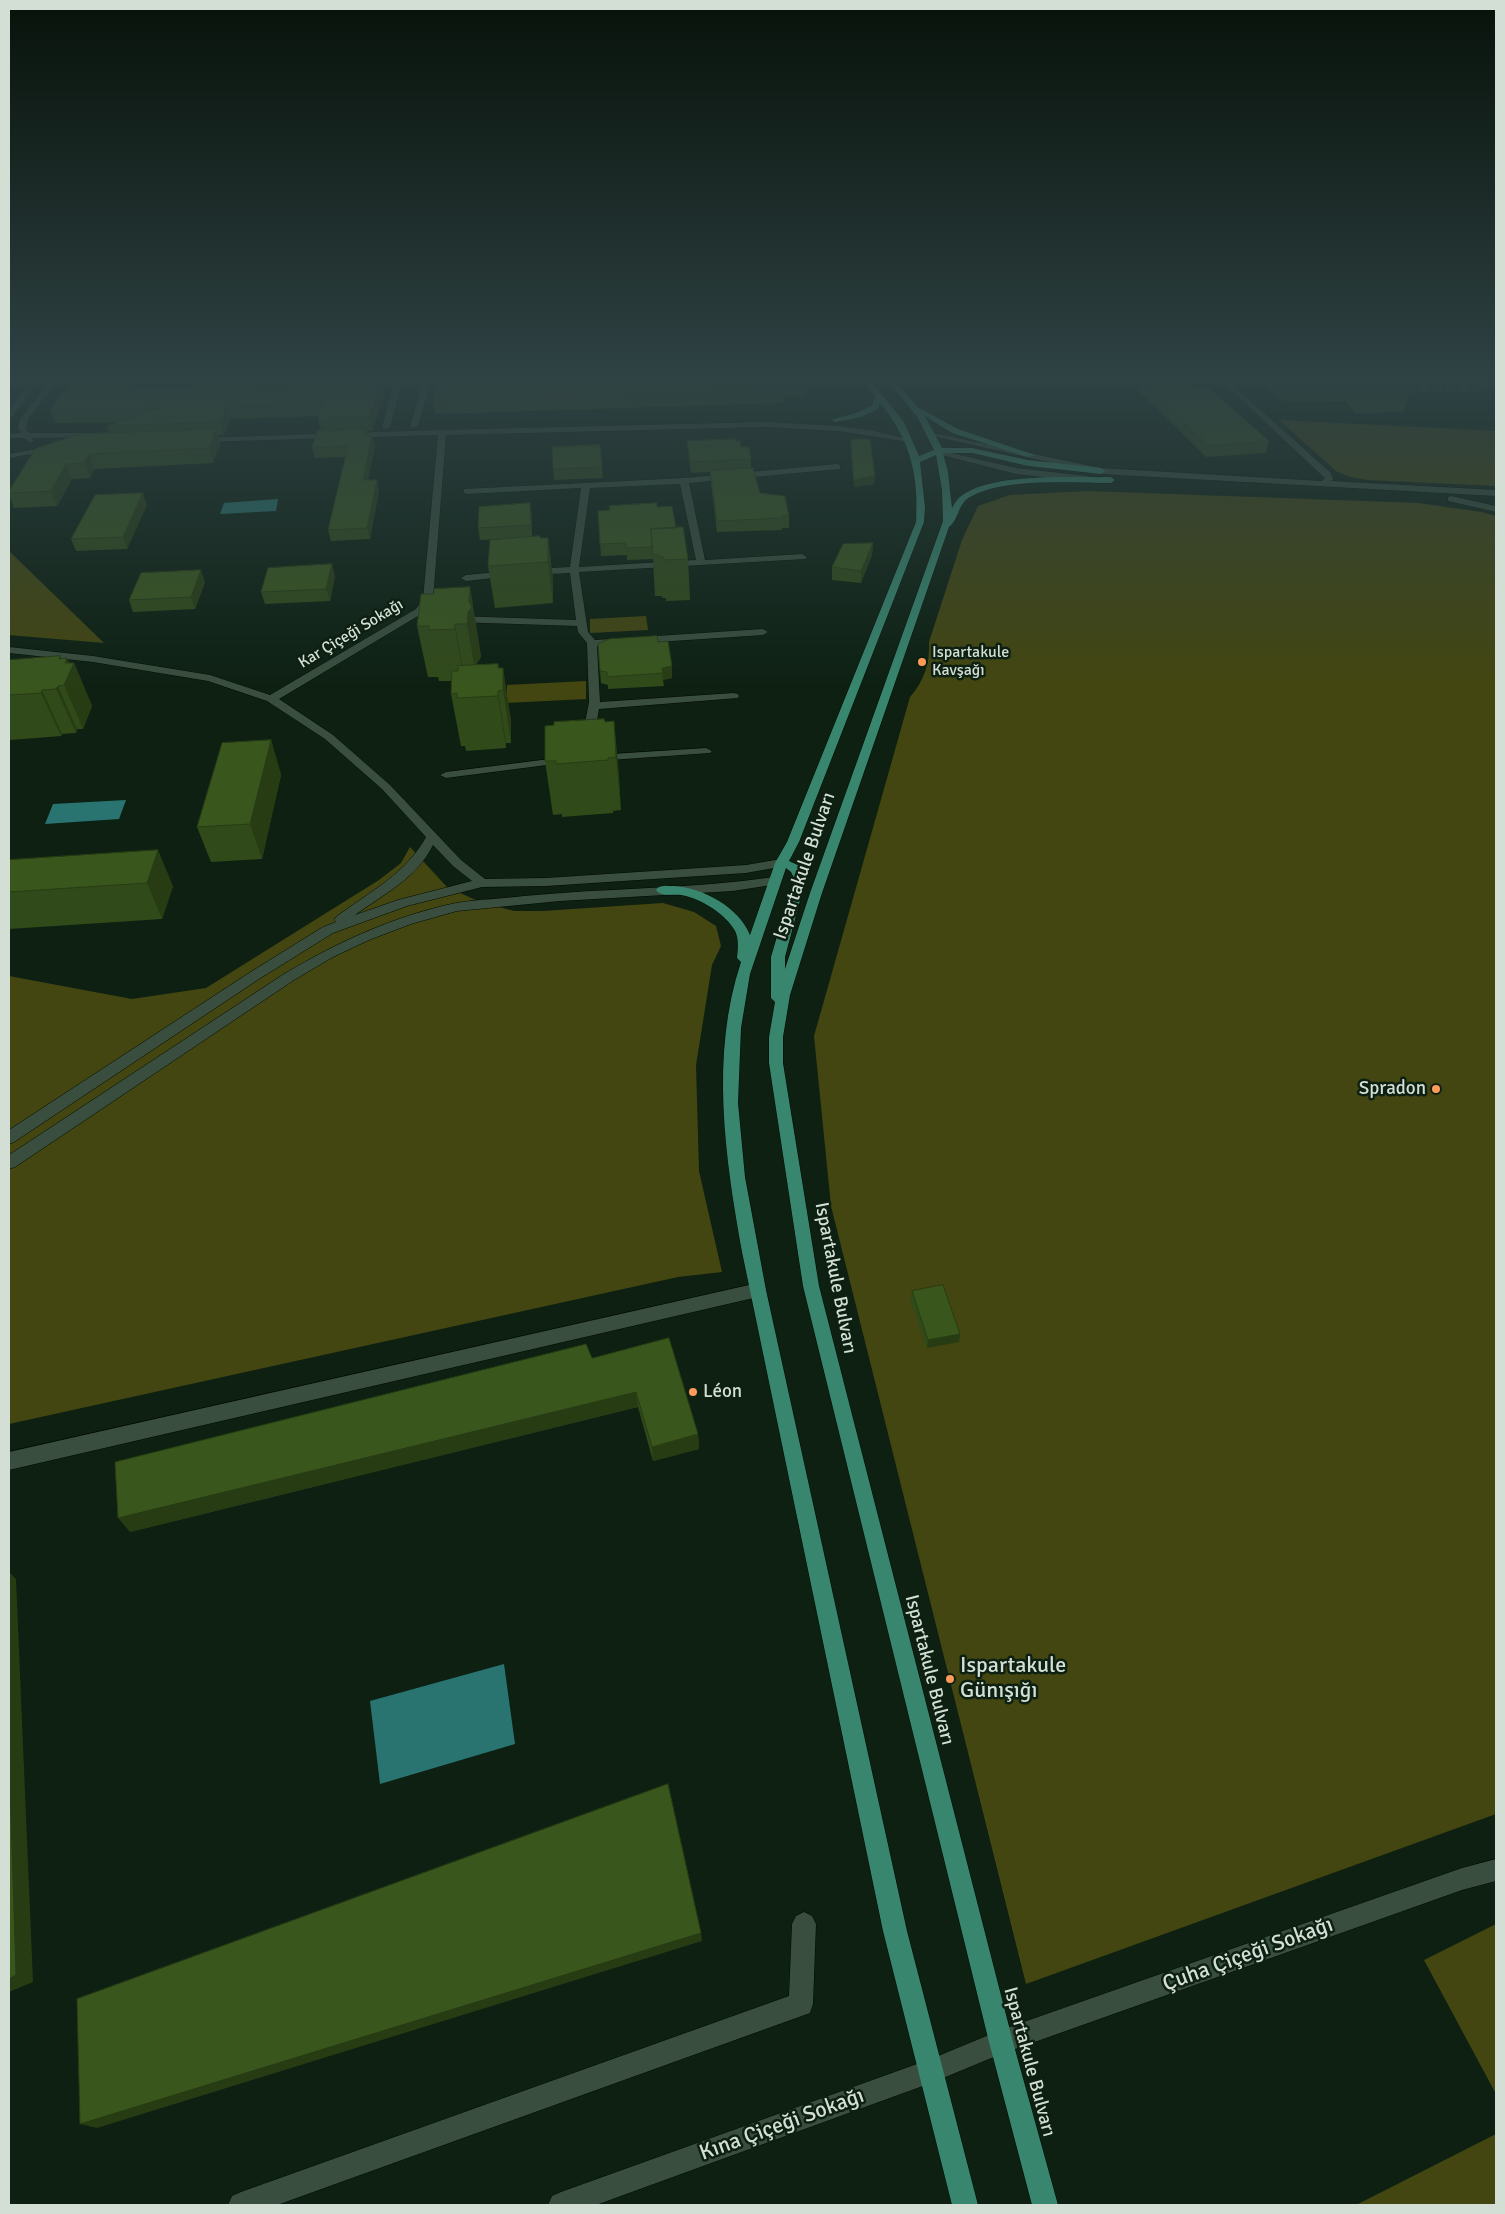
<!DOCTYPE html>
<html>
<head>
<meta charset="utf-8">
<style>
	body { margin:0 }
	#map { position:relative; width:1505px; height:2214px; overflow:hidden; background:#0d2012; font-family:Signika,sans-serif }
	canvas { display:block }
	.frame { position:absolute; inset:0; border:10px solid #d3dfd5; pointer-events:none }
</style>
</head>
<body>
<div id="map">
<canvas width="1505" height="2214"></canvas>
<div class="frame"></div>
</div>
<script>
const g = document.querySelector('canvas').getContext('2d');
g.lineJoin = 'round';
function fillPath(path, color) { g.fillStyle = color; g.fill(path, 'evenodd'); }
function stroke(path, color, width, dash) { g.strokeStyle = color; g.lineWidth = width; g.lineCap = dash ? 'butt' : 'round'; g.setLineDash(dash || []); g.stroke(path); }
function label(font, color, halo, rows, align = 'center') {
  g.font = font + ' Signika,sans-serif'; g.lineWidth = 5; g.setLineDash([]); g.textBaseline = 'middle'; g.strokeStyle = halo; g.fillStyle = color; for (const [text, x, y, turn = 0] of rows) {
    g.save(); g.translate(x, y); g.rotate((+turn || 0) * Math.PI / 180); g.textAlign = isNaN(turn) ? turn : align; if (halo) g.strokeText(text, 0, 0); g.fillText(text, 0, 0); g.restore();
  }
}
const green = new Path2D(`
	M1279 420 1496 431V486L1368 480 1350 477 1336 471Z
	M1089 491 1418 503 1482 512 1496 516V1814L1026 1984 831 1206 814 1036 910 697C924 681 930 664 929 642L962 540 978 506 1010 495Z
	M9 551 104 643 9 635Z
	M646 616 648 630 590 633V619Z
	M586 681V699L506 703 507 685Z
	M410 847 447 887 480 902 514 911H543L663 903 694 912 716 926 721 946 712 965 696 1065 699 1171 722 1272 678 1277 9 1424V976L132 999 206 988 379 880 401 863Z
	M1496 1924V2094L1424 1960Z
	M1496 2134V2205H1356Z`);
const water = new Path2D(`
	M278 499 276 511 220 514 224 503Z
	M126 800 119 819 45 824 53 804Z
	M504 1664 515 1744 380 1784 370 1701Z`);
const minorTunnel = new Path2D(`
	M1392 389 1485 387`);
const minor = new Path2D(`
	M32 379H40L12 417H9V410Z
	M51 379H59L28 419 26 428 29 433H98V437L32 438 34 441 30 443 24 438H9V434L21 433 18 428 20 419Z
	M90 379H208L204 381 102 383Z
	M395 379H403L390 427 386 429 382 427Z
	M424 379H432L418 426 414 428 410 426Z
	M1219 379H1226L1331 473 1333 479 1331 481 1496 490V496L1101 474 929 435 933 433 1101 468 1322 481 1325 478Z
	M766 422 838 426 874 431 913 440 909 442 838 431 766 427 446 435 433 599 423 613 279 699 333 735 390 785 461 860 485 879 546 878 746 865 781 859 785 860 787 863 785 866 746 873 546 886 482 887 407 906 333 933 259 979 14 1142 9 1144V1130L249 973 323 927 336 922 334 920 336 917C369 892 406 874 426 837L382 789 325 739 267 701 208 681 93 662 9 653V647L93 656 210 675 270 695 416 609 423 599 438 435 200 442 196 440 197 438 442 430ZM433 845 453 866 472 881 398 900 355 915C384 894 417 878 433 845Z
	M52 446H55V450L9 458V454Z
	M938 450 1016 468 1087 476 1091 479 1087 482 1016 474 938 454Z
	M837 464 840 465V469L689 483 705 560 802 554 807 557 805 559 579 572 588 632 595 640 763 629 768 632 763 635 597 646 600 702 734 693 738 694 739 696 738 698 599 709 594 738 592 740H584L582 738 589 702 587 643 578 632 577 626 456 622 451 619 456 616 576 620 570 573 532 575 527 572 532 569 570 567 581 488 467 494 464 493V489L684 478ZM680 484 696 560 579 567 590 488Z
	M1451 496 1496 506V512L1448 501V497Z
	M509 571 512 572V576L466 581 461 578 466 575Z
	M706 748 712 751 710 753 596 761 590 758 596 755Z
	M566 757 572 760 570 762 446 778 440 775 446 772Z
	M774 877 778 878 780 881 778 884 733 891 560 901 457 911 411 924 369 940 333 957 294 980 15 1167 9 1169V1155L284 974C338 942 394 916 456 903 478 899 502 899 524 896 607 888 691 889 774 877Z
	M758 1283 764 1285 766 1290 764 1295 758 1297 9 1470V1452Z
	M1496 1859V1881L1462 1890 1001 2054 931 2083 596 2205H548L552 2196 561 2192 931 2059 1001 2030 1462 1868Z
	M804 1912 812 1916 816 1924 813 2004 810 2013 277 2205H228L232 2196 241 2192 789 1996 792 1924 796 1916Z`);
const major = new Path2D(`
	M861 379H869L904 422 919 456 934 450 918 418 886 379H893L918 407 958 429 1035 455 1028 457 952 433 925 416 942 448H972L1028 460 1101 468 1105 471 1101 474 1028 466 972 453H943L948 472 952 508C954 504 957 499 961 496 993 472 1071 478 1111 477L1115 480 1111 483C1073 483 999 477 967 499 958 506 958 521 949 527L822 893 790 995 783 1037V1063L819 1286 1013 2042 1058 2205H1032L989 2042 803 1286 769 1063V1037L775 1002 771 998V957L794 878 791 872 786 868 750 974 741 1028 738 1103 745 1177 766 1290 907 1931 978 2205H952L883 1931 742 1252C725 1157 710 1055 741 962L737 958C738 949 739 939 735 931 726 914 700 898 681 895 673 894 661 897 656 890 660 884 667 886 674 886 703 888 739 907 750 935L775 863 787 842 916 522C919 475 910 439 880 403L878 409 861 417 835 422 831 420 856 413 872 406 875 396ZM936 455 942 490 943 521 810 893 785 969V957L806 878 800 866 789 861 799 842 924 522 925 507 920 462Z`);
const wall = new Path2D(`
	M318 379H389L372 431H368L369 436H372L375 446 368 480H377L379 491 370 539 331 541 328 530 346 457 315 458 312 448 321 430 318 419 319 416 230 419 224 435H218L220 444 213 463 94 469 90 478 72 479 57 506 14 508 9 495V491L109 433 107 426 121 422 55 423 50 410 142 384 139 389 191 387 268 382 266 385 316 384Z
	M1123 379H1185L1195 388 1269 441 1266 453 1206 457 1133 385H1130Z
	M1256 379H1405L1412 386 1403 412 1355 413 1345 401 1290 402 1282 400 1271 394Z
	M1467 379H1496V388H1478Z
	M824 380 802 396H784V403L435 414 433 401Z
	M851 439 874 484 854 487 851 446Z
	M687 441H736L751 459V468L760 493 789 516V528H782V530L717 532 711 483 710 472 691 473 688 452Z
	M600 445 603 478 554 480 553 469Z
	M147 505 127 549 76 551 71 539Z
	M657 507 676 528 688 559 690 600 666 601V598H662V596H655L653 559 627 560V555L601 556 598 511Z
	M532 514V537L540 538H548L553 579V603L495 608 488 566 522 538 480 540 478 528Z
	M873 543 872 555 861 583 832 580V567Z
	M335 576 330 601 265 604 261 592Z
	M205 582 195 609 133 612 129 600Z
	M470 587 481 657 477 663V665L498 664 511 720V743H506V748L466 751 465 746H461L451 694 452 681H439L438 677H428L417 626 434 594Z
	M658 642 672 666V678L663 680 664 686 608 689V685L601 683 600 671Z
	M61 659 69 663H74L92 706 83 729H77L76 733 62 734 61 736 10 740 9 738V662Z
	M614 721 621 810 613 811V813L562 817V814L553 815 545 761 605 722Z
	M271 740 281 775 262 859 211 862 197 827Z
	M9 860 173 886 162 919 9 929Z
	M912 1291 960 1334 959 1342 927 1348 910 1299Z
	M592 1358 698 1434 699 1449 653 1461 638 1407 130 1532Z`);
const shadedWall = new Path2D(`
	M134 379H141L142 384 131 402 127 389Z
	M260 379H267L268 382 261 398 257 386Z
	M382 379H389L372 431 369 418Z
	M809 379H824V380L802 396V383Z
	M227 406 230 419 224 435 220 422Z
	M216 429 220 444 213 463 209 448Z
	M367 429 369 439 365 436Z
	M372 436 375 446 366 491 363 480Z
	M89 454 94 469 90 478 84 463Z
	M66 464 72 479 57 506 51 491Z
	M875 476 874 484 854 487V480Z
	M377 480 379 491 370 539 367 528Z
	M143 493 147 505 127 549 123 537Z
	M530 503 532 514V537L531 525Z
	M548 538 553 579V603L548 562Z
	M873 543 872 555 861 583V571Z
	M332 564 335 576 330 601 326 589Z
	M201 570 205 582 195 609 191 597Z
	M470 587 481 657 477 663 476 675 467 624Z
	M455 624 464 675V680L455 629Z
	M60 656 69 676 65 663 67 658 71 669 74 663 92 706 83 729 64 685 59 659Z
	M672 666V678L663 680 662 668Z
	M503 668 511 720V743L503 690Z
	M58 686 77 729 76 733 56 689Z
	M42 690 62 734 61 736 41 693Z
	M498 691 506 743V748L498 696Z
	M614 721 619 774 621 810 616 757Z
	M271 740 281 775 262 859 250 824Z
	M158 850 173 886 162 919 147 883Z
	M960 1334 959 1342 927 1348 928 1340Z
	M636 1392 638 1407 130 1532 118 1518Z
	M698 1434 699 1449 653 1461 652 1447Z
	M9 1572 16 1579 33 1982 9 1992Z
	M701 1933 702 1941 97 2128 80 2124Z`);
const building = new Path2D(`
	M73 379H134L127 389 191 387 195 379H260L257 386 316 384 318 379H382L369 418 318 419 322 403 227 406 220 422 107 426 161 408 50 410Z
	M438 379H809L802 383 782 384 784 390 433 401Z
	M1139 379H1185L1195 388 1208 387 1269 441 1209 446Z
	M1357 379H1405L1412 386H1364Z
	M216 429 209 448 89 454 84 463 66 464 51 491 9 493V491L35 449 79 434Z
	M367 429 365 436H372L363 480H377L367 528 328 530 348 446 312 448 317 431Z
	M736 439V441H740L741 447H749L751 459 691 462 687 441Z
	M851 439H870L875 476 854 480Z
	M600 445 602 467 553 469 552 447Z
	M753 468 760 493 785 496 789 516H782L783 518 717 521 710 471Z
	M143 493 123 537 71 539 95 495Z
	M530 503 531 525 478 528 479 507Z
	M657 503V507L672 506 676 528 651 529 652 547 626 548V543L600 544 598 511 610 510 609 506Z
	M683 527 688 559 664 560V557H660L659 555H653L651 529Z
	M540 536V538H548V562L488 566 490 540Z
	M873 543 861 571 832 567 843 544Z
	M332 564 326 589 261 592 268 568Z
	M201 570 191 597 129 600 141 573Z
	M470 587 469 602 472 607 468 612 467 624H455V629L429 630V626H417L421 594H434V589Z
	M657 636 658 642 668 641 672 666 662 668 663 673 607 677V672L600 671 598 644 609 639Z
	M60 656 59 659 67 658 65 663H74L64 685 58 686 56 689 42 690 41 693 9 695V662L10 660Z
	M498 664V668H503V690L498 691V696L457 698V693L451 694 452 671H458V666Z
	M604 719 605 722 614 721 616 757 608 758V760L556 764V761H545V726L554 725V722Z
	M271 740 250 824 197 827 222 743Z
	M158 850 147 883 9 892V860Z
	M943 1285 960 1334 928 1340 912 1291Z
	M669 1338 698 1434 652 1447 636 1392 118 1518 115 1462 586 1344 592 1358Z
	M9 1753 16 1975 9 1979Z
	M668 1784 701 1933 80 2124 77 1999Z`);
const markers = [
	[922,662,5,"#fe9b59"],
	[1436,1089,5,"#fe9b59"],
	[693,1392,5,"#fe9b59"],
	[950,1679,5,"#fe9b59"]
];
const farStreetnames = [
	["Kar Çiçeği Sokağı",351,634,-31]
];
const farPoinames = [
	["Ispartakule",932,653],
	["Kavşağı",932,671]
];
const streetNames = [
	["Ispartakule Bulvarı",805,866,-71],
	["Ispartakule Bulvarı",835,1278,79],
	["Ispartakule Bulvarı",929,1670,76],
	["Ispartakule Bulvarı",1029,2062,75]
];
const poiNames = [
	["Spradon",1426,1089],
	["Léon",703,1392,"left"]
];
const nearPoinames = [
	["Ispartakule",960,1666],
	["Günışığı",960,1691]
];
const nearStreetnames = [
	["Çuha Çiçeği Sokağı",1248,1955,-20],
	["Kına Çiçeği Sokağı",782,2125,-20]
];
fillPath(green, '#434610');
fillPath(water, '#297471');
stroke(minorTunnel, '#2b3d2f', 9, [9, 4.5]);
stroke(minor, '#000a02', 1);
stroke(major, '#000a02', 1);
fillPath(minor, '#394e3e');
fillPath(major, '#38866e');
fillPath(wall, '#314a19');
fillPath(shadedWall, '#283c14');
fillPath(building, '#39561d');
stroke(building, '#283c14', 1);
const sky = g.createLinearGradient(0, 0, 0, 689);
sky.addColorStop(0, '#07120a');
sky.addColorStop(0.55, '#2f4244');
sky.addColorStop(1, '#2f424400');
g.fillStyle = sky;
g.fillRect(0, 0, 1505, 689);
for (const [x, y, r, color] of markers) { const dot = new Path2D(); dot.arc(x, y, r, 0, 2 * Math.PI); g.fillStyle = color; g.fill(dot); stroke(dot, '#0d2012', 2); }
label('16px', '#d3dfd5', '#0d2012', farStreetnames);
label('16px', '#d3dfd5', '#0d2012', farPoinames, 'left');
label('19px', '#d3dfd5', '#0d2012', streetNames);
label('19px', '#d3dfd5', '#0d2012', poiNames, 'right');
label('22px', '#d3dfd5', '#0d2012', nearPoinames, 'left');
label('22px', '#d3dfd5', '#0d2012', nearStreetnames);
</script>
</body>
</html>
